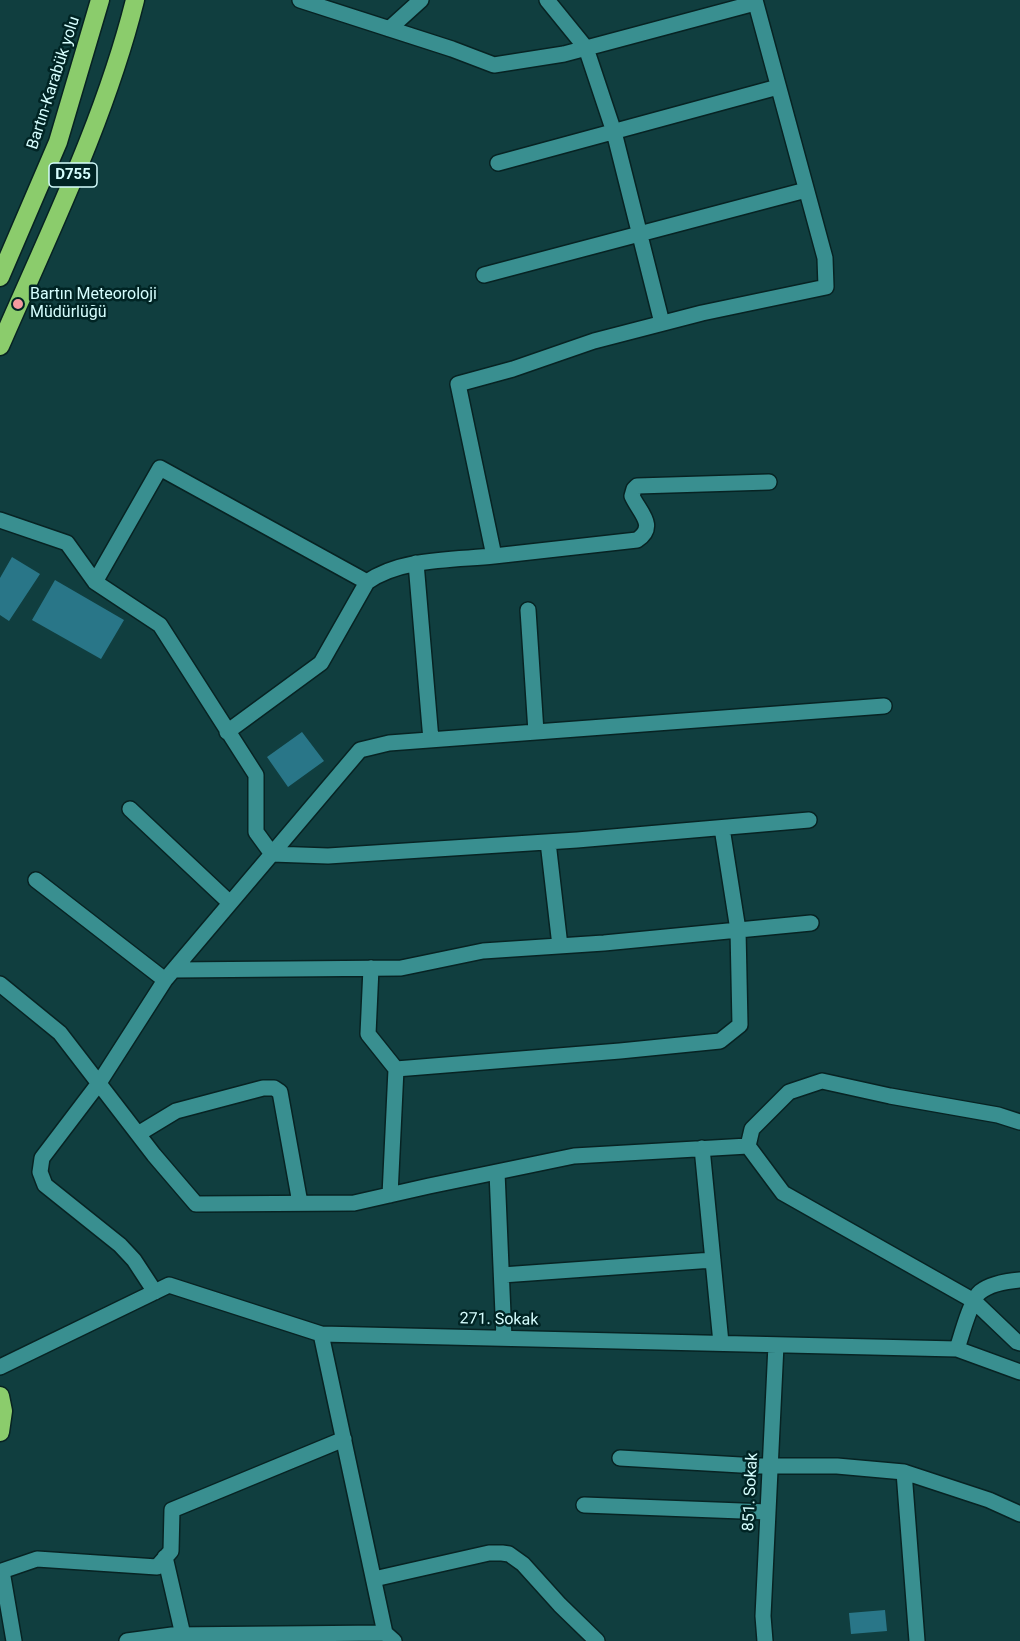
<!DOCTYPE html>
<html>
<head>
<meta charset="utf-8">
<style>
	body { margin:0 }
	canvas { display:block; background:#103e3f }
</style>
</head>
<body>
<canvas width="1020" height="1641"></canvas>
<script>
const g = document.querySelector('canvas').getContext('2d');
g.lineJoin = 'round';
function fillPath(path, color) { g.fillStyle = color; g.fill(path, 'evenodd'); }
function stroke(path, color, width, dash) { g.strokeStyle = color; g.lineWidth = width; g.lineCap = dash ? 'butt' : 'round'; g.setLineDash(dash || []); g.stroke(path); }
function label(font, color, halo, rows, align = 'center') {
  g.font = font + ' Roboto,sans-serif'; g.lineWidth = 5; g.setLineDash([]); g.textBaseline = 'middle'; g.strokeStyle = halo; g.fillStyle = color; for (const [text, x, y, turn = 0] of rows) {
    g.save(); g.translate(x, y); g.rotate((+turn || 0) * Math.PI / 180); g.textAlign = isNaN(turn) ? turn : align; if (halo) g.strokeText(text, 0, 0); g.fillText(text, 0, 0); g.restore();
  }
}
const building = new Path2D(`
	M12 557 40 574 9 621 0 615V578Z
	M55 580 124 620 101 659 32 620Z
	M302 732 324 761 288 787 267 757Z
	M885 1610 887 1631 851 1634 849 1613Z`);
const minor = new Path2D(`
	M300 0 452 49 494 65 564 54 755 3
	M547 0 586 48 614 132 662 323
	M389 29 421 0
	M498 163 778 87
	M484 275 806 190
	M0 520 67 543 95 582 160 625 256 775V832L272 854 328 856 577 840 809 820
	M494 556 637 540C658 526 639 512 632 496L634 489 637 486 769 482
	M416 563 431 740
	M95 582 160 468 367 582
	M528 610 536 732
	M227 732 321 663 367 582C401 558 453 560 494 556L458 384 513 369 594 341 702 313 826 287 825 258 755 0
	M130 809 230 903
	M548 842 560 946
	M36 880 165 980
	M371 968 368 1034 396 1069 390 1195
	M174 970 401 968 483 951 604 943 811 923
	M0 984 60 1033 154 1155 196 1204 354 1203 429 1186 574 1156 748 1146 752 1129 789 1092 822 1081 890 1096 998 1115 1020 1122
	M396 1069 620 1051 720 1041 740 1025 738 930 722 828
	M138 1134 176 1111 263 1088H274L280 1092 300 1203
	M748 1146 783 1193 974 1301 1017 1342 1020 1343
	M702 1148 721 1343
	M497 1172 504 1338
	M502 1275 713 1260
	M155 1292 134 1260 120 1245 45 1185 40 1172 42 1158 99 1083 165 980 360 750 389 743 884 706
	M321 1334 385 1633
	M957 1349C961 1337 971 1299 980 1292 990 1284 1008 1281 1020 1280
	M0 1367 169 1285 321 1334 957 1349 1020 1372
	M620 1458 758 1466H837L904 1472
	M584 1505 768 1512
	M165 1557 183 1635
	M374 1579 489 1553H502L509 1554 523 1564 560 1605 597 1641
	M14 1641 2 1571 37 1559 157 1567 171 1551 172 1510 344 1439
	M127 1641 172 1635 385 1633 394 1641
	M765 1641 763 1616 776 1345
	M917 1641 904 1472 989 1500 1020 1514`);
const highway = new Path2D(`
	M0 277 58 142 100 0
	M0 346C49 233 105 120 135 0
	M0 1396 3 1411 0 1432`);
const markers = [
	[18,304,6,"#f49a9f"]
];
const shields = [
	[73,175,48]
];
const shieldNames = [
	["D755",73,175]
];
const streetNames = [
	["Bartın-Karabük yolu",54,83,-72],
	["271. Sokak",499,1320,1],
	["851. Sokak",751,1492,-87]
];
const poiNames = [
	["Bartın Meteoroloji",30,295],
	["Müdürlüğü",30,313]
];
fillPath(building, '#297688');
stroke(minor, '#072323', 18);
stroke(highway, '#072323', 21);
stroke(minor, '#398f90', 15);
stroke(highway, '#8bcc6c', 18);
for (const [x, y, r, color] of markers) { const dot = new Path2D(); dot.arc(x, y, r, 0, 2 * Math.PI); g.fillStyle = color; g.fill(dot); stroke(dot, '#002424', 2); }
for (const [x, y, w] of shields) { const box = new Path2D(); box.roundRect(x - w / 2, y - 12, w, 24, 4.5); g.fillStyle = '#002424'; g.fill(box); stroke(box, '#d6fefe', 1.5); }
label('bold 15px', '#d6fefe', null, shieldNames);
label('16px', '#d6fefe', '#002424', streetNames);
label('16px', '#d6fefe', '#002424', poiNames, 'left');
</script>
</body>
</html>
